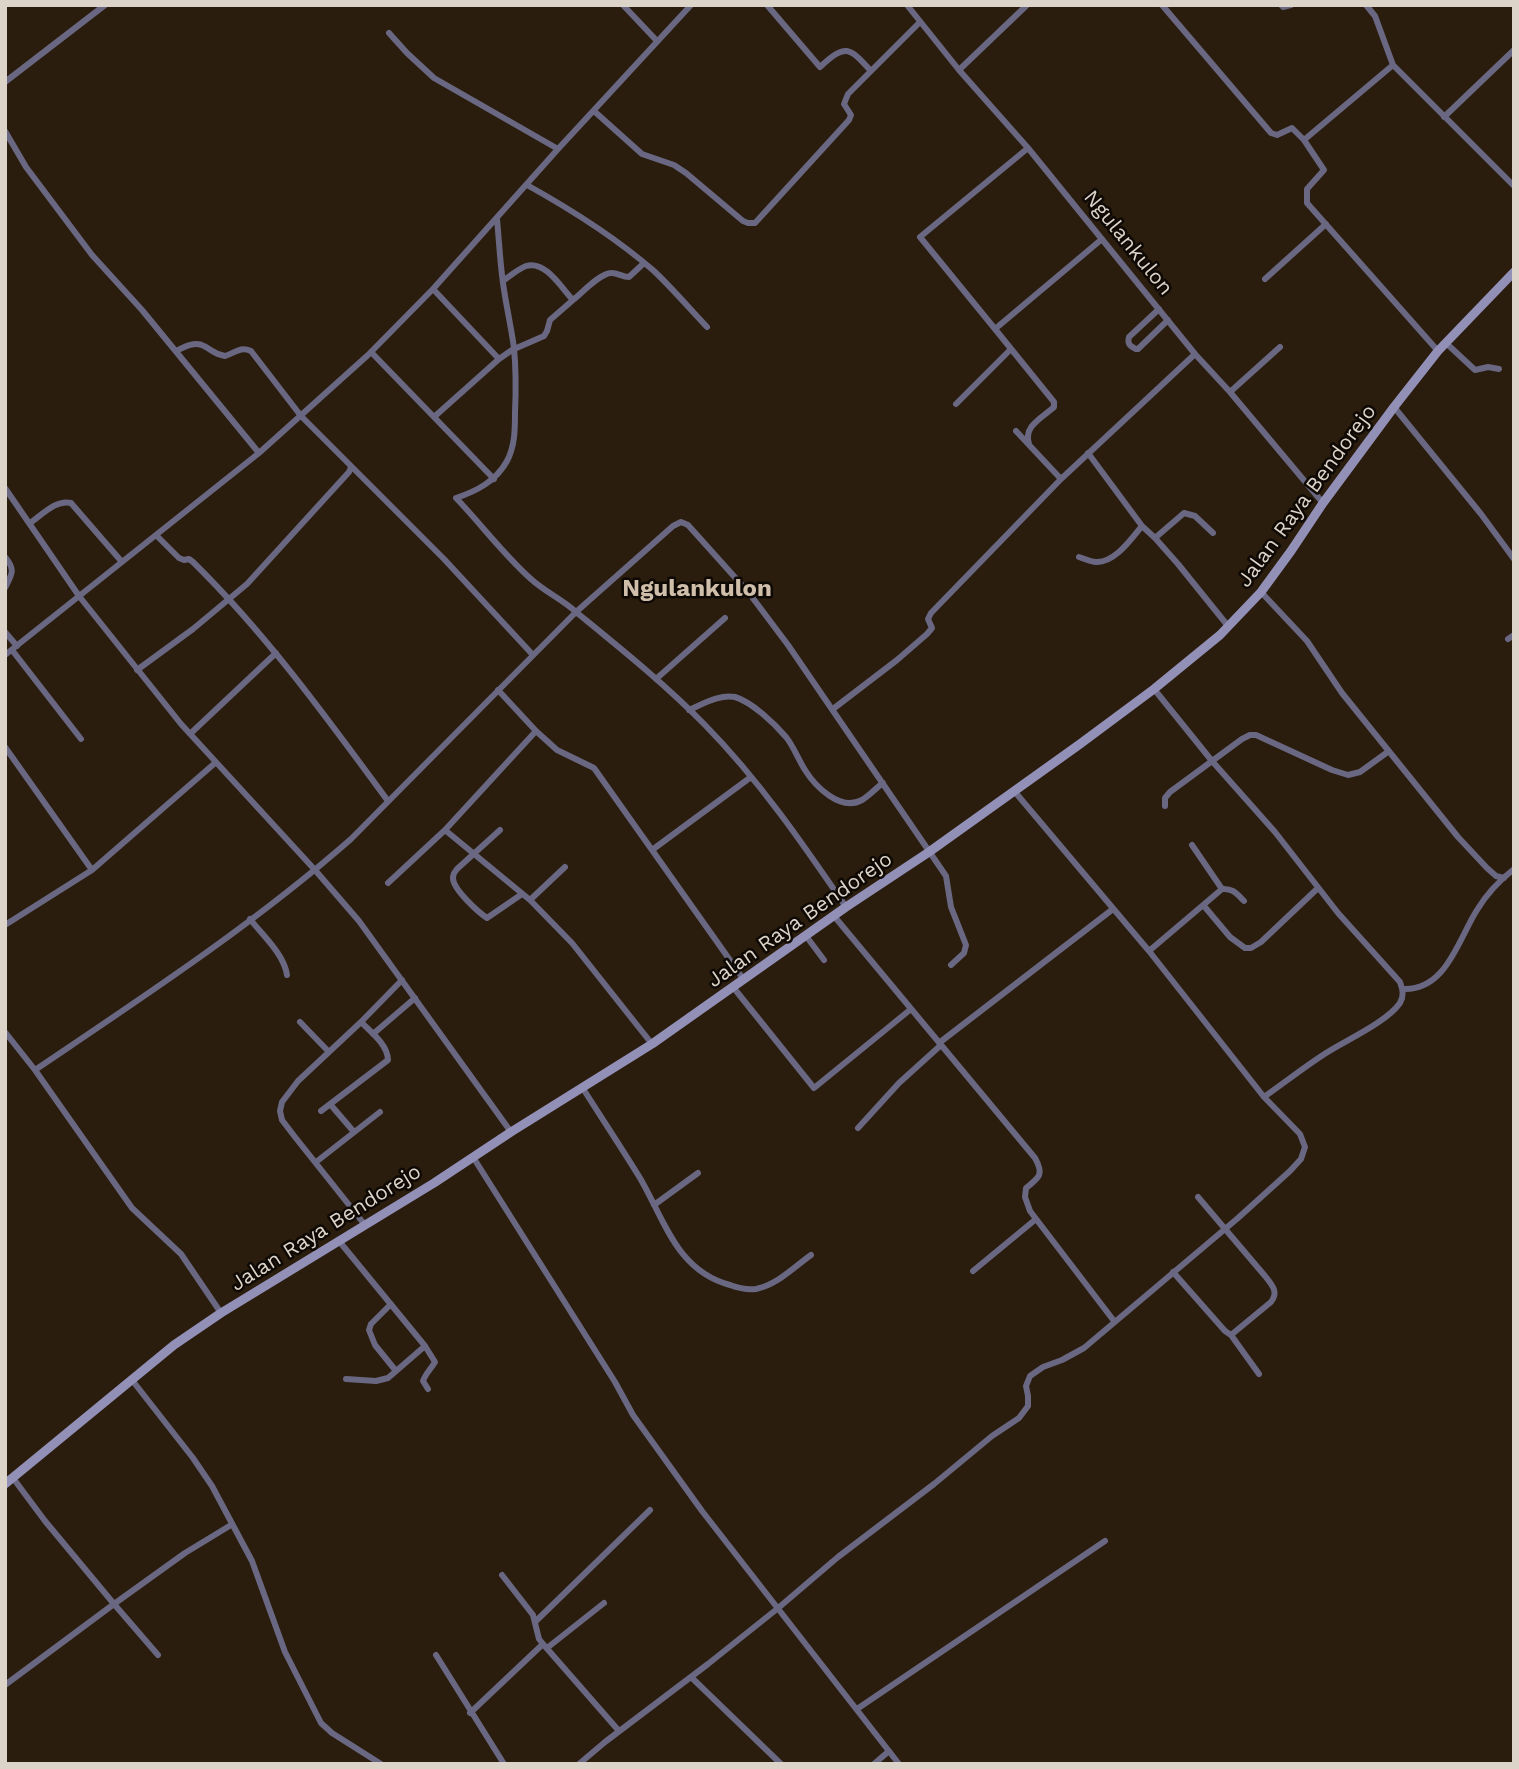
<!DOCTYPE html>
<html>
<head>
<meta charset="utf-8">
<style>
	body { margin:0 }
	#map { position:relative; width:1519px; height:1769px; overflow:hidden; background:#2a1d0d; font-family:"Work Sans",sans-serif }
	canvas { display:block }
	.frame { position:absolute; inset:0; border:7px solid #dcd3c9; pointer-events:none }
</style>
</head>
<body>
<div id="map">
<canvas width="1519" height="1769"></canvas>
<div class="frame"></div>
</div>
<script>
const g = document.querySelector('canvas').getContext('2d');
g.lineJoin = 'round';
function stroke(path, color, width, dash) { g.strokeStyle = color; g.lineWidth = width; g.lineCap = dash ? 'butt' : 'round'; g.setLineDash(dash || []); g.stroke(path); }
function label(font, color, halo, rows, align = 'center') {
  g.font = font + ' "Work Sans",sans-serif'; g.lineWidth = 5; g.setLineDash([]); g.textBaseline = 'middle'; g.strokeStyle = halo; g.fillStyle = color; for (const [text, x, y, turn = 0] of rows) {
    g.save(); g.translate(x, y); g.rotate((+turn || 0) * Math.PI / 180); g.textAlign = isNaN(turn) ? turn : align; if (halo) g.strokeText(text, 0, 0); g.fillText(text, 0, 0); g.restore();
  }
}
const minor = new Path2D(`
	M623 5 657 41
	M767 5 820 67C846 43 849 47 871 71
	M907 5 959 70 1028 148 1195 354 1230 392 1323 503
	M1162 5 1271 133 1277 135 1292 128 1304 140 1324 170 1307 189V203L1438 351
	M1281 5 1283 7 1291 5
	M1366 5 1375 16 1393 65
	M389 33 407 53 434 78 558 149
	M959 70 1027 5
	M5 82 105 5
	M594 111 642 154 674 165 686 173 743 221 748 223H755L849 120 851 115 844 104 848 94 920 22
	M1444 117 1514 50
	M5 131 26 167 92 255 142 310 259 453
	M1304 140 1393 65 1514 186
	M527 185C572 210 615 237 654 271 672 288 689 308 707 327
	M497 219C499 240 500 262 503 283 506 305 511 326 514 348 516 369 516 391 515 413 515 429 515 446 507 461 496 481 477 491 456 498 481 524 504 555 531 579 545 592 562 599 576 612L673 526 681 522 688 525 749 593 788 645 946 876 951 907 966 945 964 953 951 965
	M1265 279 1326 224
	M503 281C510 276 518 269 526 266 546 260 562 289 573 300 582 293 601 272 612 273 618 273 622 277 629 277L644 263
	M433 289 499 359
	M1159 309 1129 337C1127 344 1130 346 1136 349H1138L1168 320
	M995 329 920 237 1028 148
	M1446 343 1475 370 1488 367 1499 369
	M176 351C184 347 195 341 204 346 212 350 214 354 225 356 235 353 240 346 251 351L301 416 444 559 533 655
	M371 352 494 479
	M1230 392 1280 347
	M956 404 1011 349
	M1394 407 1481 514 1514 559
	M434 417 499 359 512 350 544 336 547 331 550 320 573 300
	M1016 431 1061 479
	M1029 444C1023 426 1042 418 1054 407V402L995 329 1102 239
	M1088 453 1142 526 1155 538 1178 564 1228 626
	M5 488 79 596 181 724 315 870 359 921 511 1132
	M30 523C42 515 56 499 71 503L122 562
	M156 535 179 558 184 560 189 559 193 562C267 635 327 718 388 801
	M1155 538 1184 513 1195 516 1213 533
	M5 557C16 570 12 574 5 588
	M1079 557C1085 559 1091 562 1096 562 1115 563 1131 539 1142 526
	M1261 592 1307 641 1342 693 1458 837 1487 868 1496 876 1504 878
	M5 632 17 646
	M1508 639 1514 635
	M12 650 81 739
	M5 655 259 453 368 355 433 289 558 149 691 5
	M137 670 193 629 247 584 349 472 351 467
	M656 679 725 618
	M1154 689 1212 761 1275 832 1338 913 1400 982C1403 990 1404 996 1400 1003 1386 1023 1344 1041 1323 1055 1303 1068 1284 1083 1264 1097
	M498 690 536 731 557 750 594 768 744 980
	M833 709 897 660 927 634 932 628 928 619 931 613 1061 479 1195 354
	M689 710C703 704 720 694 735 697 752 702 775 724 786 737 794 747 798 759 805 770 815 786 840 812 862 800 869 796 876 788 883 783
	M190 734 276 653
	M5 747 92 870
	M1165 806V798L1170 792 1242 739 1250 735H1256L1332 770 1348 775 1360 772 1389 751
	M445 830 536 731
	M500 830 457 869C454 873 453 874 453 879 454 890 478 912 487 918L522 894
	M1192 845 1222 889
	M652 850 751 777
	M388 883 445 830 530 900 572 943 652 1044
	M530 900 565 867
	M1204 906 1230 937 1245 948H1251L1261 942 1318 888
	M834 916 1035 1158C1044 1174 1040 1177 1026 1188L1025 1197 1030 1211 1114 1321
	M250 919C263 936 284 954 287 975
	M5 925 92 870 215 763
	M806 936 824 960
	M1149 951 1222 889C1233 888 1237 894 1244 901
	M733 987 814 1088 911 1009
	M1403 989C1446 991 1458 940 1477 910 1486 895 1500 880 1514 869
	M300 1022 329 1052
	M5 1032 35 1070 132 1208 181 1254 221 1313
	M373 1034 415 998
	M939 1043 1113 909
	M35 1070C143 997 253 925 351 839L576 612C620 648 665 684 705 725 759 780 803 844 846 907
	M582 1087C601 1117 621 1147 640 1178 665 1221 677 1271 730 1285 738 1288 748 1290 756 1289 777 1285 794 1267 811 1255
	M330 1104 354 1132
	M321 1111 388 1060C388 1045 371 1032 361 1022
	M858 1128 899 1083 941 1045
	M473 1157 615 1382 633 1415 702 1511 899 1764
	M316 1162 380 1112
	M1198 1197 1265 1276C1272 1285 1279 1292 1271 1302L1231 1335
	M654 1205 698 1173
	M365 1225 295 1137 282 1120 280 1111 282 1102 298 1081 361 1022 402 980
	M339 1241 425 1346 435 1362C431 1369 426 1373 423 1381L428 1389
	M973 1271 1036 1219
	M1173 1272 1225 1331 1231 1335 1259 1374
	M391 1304 371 1324 369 1330 375 1345 396 1371
	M346 1379 376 1381 388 1378 425 1346
	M132 1380 193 1458 212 1486 252 1561 285 1652 321 1723 332 1733 381 1764
	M13 1478 45 1521 114 1604 185 1553 231 1525
	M502 1575 533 1615 539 1639 543 1644 619 1731
	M536 1621 650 1510
	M547 1648 604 1603
	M436 1655 504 1764
	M691 1677 781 1764
	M5 1685 114 1604 158 1655
	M857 1709 1105 1541
	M470 1713 543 1644
	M579 1764 605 1742 708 1664 777 1609 838 1557 934 1484 992 1436 1019 1418 1028 1406V1396L1026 1386 1030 1376 1043 1367 1062 1360 1084 1348 1238 1218 1290 1171 1301 1159 1305 1147 1300 1134 1264 1097 1149 951 1015 792
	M874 1764 889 1751`);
const secondary = new Path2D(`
	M5 1484 174 1345 221 1313 434 1183 511 1132 652 1044 846 907 929 852 1080 744 1154 689 1220 635 1261 592 1291 551 1323 503 1394 407 1438 351 1514 272`);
const streetNames = [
	["Ngulankulon",1128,243,51],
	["Jalan Raya Bendorejo",1307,496,-54],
	["Jalan Raya Bendorejo",800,920,-35],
	["Jalan Raya Bendorejo",326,1228,-32]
];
const quarterNames = [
	["Ngulankulon",697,589]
];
stroke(minor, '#696781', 6);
stroke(secondary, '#9390b8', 9);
label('21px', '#dcd3c9', '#0e0904', streetNames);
label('bold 24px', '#cfbeaa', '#0e0904', quarterNames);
</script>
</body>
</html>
